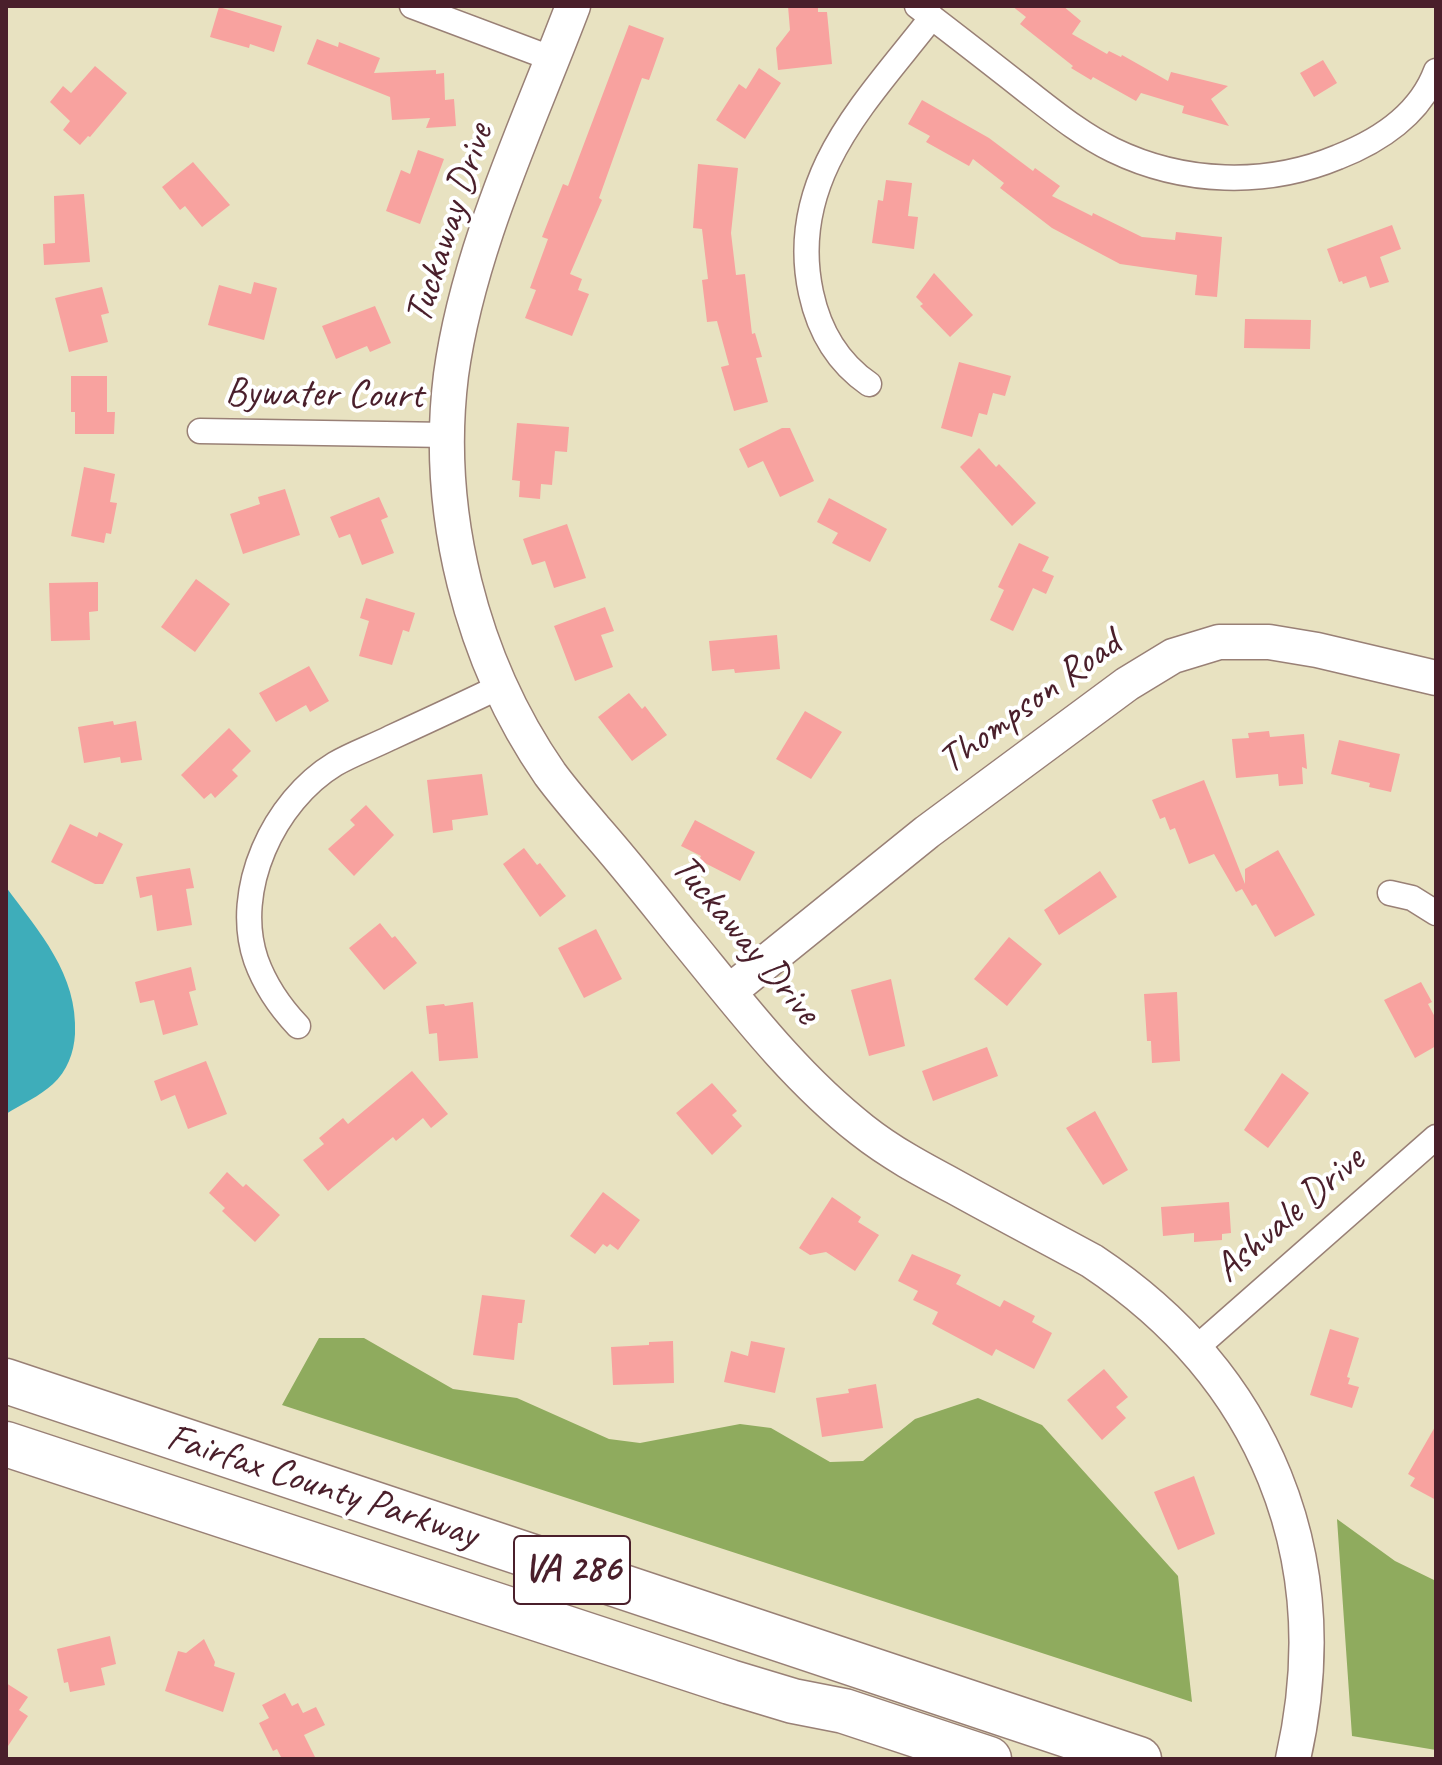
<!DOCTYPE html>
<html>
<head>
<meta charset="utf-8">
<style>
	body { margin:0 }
	#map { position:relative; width:1442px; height:1765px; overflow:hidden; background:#e8e2c1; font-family:Caveat,sans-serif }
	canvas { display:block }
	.frame { position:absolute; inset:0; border:8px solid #4a1f2b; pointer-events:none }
</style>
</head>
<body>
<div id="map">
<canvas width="1442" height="1765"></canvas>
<div class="frame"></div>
</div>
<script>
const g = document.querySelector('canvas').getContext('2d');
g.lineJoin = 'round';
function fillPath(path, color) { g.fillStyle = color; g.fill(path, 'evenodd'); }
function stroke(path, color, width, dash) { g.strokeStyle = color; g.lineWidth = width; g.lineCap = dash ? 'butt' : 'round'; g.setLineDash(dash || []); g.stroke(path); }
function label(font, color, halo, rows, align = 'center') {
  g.font = font + ' Caveat,sans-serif'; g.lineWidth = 8; g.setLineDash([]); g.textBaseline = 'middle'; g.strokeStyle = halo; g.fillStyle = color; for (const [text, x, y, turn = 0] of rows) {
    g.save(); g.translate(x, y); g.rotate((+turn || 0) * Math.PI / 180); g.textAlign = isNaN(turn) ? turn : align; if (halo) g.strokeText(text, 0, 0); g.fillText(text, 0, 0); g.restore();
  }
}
const forest = new Path2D(`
	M319 1338H364L453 1389 517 1398 609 1439 640 1443 740 1424 771 1428 830 1462 863 1461 915 1419 978 1398 1042 1425 1178 1576 1192 1702 282 1405Z
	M1337 1519 1395 1561 1436 1581V1750L1352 1736Z`);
const water = new Path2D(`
	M6 887C39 932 78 974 75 1034 74 1053 67 1071 53 1084 40 1096 22 1104 6 1114Z`);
const building = new Path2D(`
	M788 6H818V12H827L832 64 778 70 776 48 790 30Z
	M1012 6H1063L1081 21 1072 34 1107 54 1109 51 1121 57 1122 55 1168 81 1171 72 1228 86 1211 99 1229 126 1182 113 1184 106 1141 93 1136 101 1093 77 1091 80 1071 68 1073 66 1020 24 1026 17Z
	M219 7 282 26 274 52 250 44 249 48 210 37Z
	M629 25 664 38 649 80 642 78 599 198 602 200 570 274 582 279 578 290 589 294 572 336 525 318 536 290 530 288 548 239 542 237 563 184 568 186Z
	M317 39 338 47 339 42 380 58 374 73 436 70V74L444 73 445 100 454 99 456 126 426 128 430 118 392 120 390 97 307 64Z
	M1323 60 1337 83 1314 97 1300 73Z
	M95 66 127 93 90 137 88 136 80 145 63 130 70 121 50 102 63 86 71 93Z
	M759 68 781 83 745 139 716 120 739 84 746 89Z
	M922 100 989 138 1033 171 1035 168 1060 186 1052 196 1092 216 1093 213 1142 237 1175 240 1176 232 1222 237 1217 297 1195 295 1197 275 1120 264 1052 228 1000 188 1004 183 973 159 969 166 926 142 930 136 908 124Z
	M418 150 444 159 420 224 386 211 401 170 410 174Z
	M193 162 230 205 202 227 185 206 180 210 162 187Z
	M698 164 738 168 731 233 736 275 745 274 752 334 755 333 762 357 756 358 768 402 734 411 721 367 729 365 717 321 707 322 702 280 708 279 702 229 693 228Z
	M886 180 912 183 908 216 918 217 914 249 872 243 878 200 883 201Z
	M84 194 90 262 44 265 43 244 55 243 54 196Z
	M1392 225 1401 249 1380 257 1389 282 1370 288 1366 276 1343 284 1342 281 1339 282 1327 249Z
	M934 273 973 315 950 337 920 306 923 304 916 297Z
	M254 282 277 288 264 340 208 325 219 285 251 294Z
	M102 287 109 313 101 315 108 342 69 352 55 298Z
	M375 306 391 343 370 352 367 346 336 359 322 326Z
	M1245 319 1311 320 1310 349 1244 348Z
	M959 362 1011 376 1005 396 993 393 987 415 979 413 972 437 941 428Z
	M71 376H107V412H115L114 434H75V412H71Z
	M517 423 569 427 567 452 555 451 552 485 541 484 540 499 519 497 520 481 512 480Z
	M782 428H790L814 481 780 497 763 461 748 468 739 449Z
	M979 448 996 467 999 464 1036 503 1012 526 960 467Z
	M84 467 115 474 110 502 117 503 111 534 106 533 104 543 71 536Z
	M285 489 300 535 243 554 230 514 260 504 258 497Z
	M379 497 388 517 381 520 394 553 362 565 350 534 339 538 330 517Z
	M829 498 887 529 870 562 832 543 838 533 817 522Z
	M567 524 586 578 554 588 545 561 532 565 523 539Z
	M1019 543 1049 557 1042 571 1054 576 1046 594 1033 588 1013 631 990 620 1004 590 998 587Z
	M196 579 230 604 195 652 161 627Z
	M98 582V611L89 612 90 640 51 641 49 583Z
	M366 598 415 613 409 632 403 630 392 665 359 656 369 621 360 618Z
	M605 607 614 631 601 635 613 667 575 681 554 626Z
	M777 635 780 669 735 673 734 669 712 671 709 641Z
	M309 666 329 701 310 712 306 705 276 722 259 693Z
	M629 693 642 709 645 706 667 735 632 761 598 717Z
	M805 711 842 732 811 779 776 759Z
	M113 721 114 725 136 721 142 760 121 763 120 757 84 763 78 727Z
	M229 728 251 751 232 770 238 776 215 798 211 793 204 799 181 775Z
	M1269 731 1270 737 1304 734 1307 769 1302 767 1303 784 1279 786 1278 774 1236 778 1232 739 1249 738 1248 733Z
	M1339 740 1400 754 1391 792 1369 787 1370 783 1331 774Z
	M482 774 488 815 452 820 453 830 433 833 427 780Z
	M1204 780 1245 884V869L1278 850 1315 915 1275 937 1256 904 1252 906 1242 889 1236 892 1214 854 1189 864 1175 828 1170 830 1165 817 1160 819 1152 800Z
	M366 805 394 835 354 876 328 849 355 825 350 820Z
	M695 820 755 852 740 881 699 860 701 856 681 846Z
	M70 824 97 837 99 832 123 844 103 884H95L51 862Z
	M524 848 537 865 540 863 566 896 540 917 503 864Z
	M190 868 194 888 186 889 192 925 157 931 152 895 140 898 136 877Z
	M1100 871 1117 897 1059 935 1044 910Z
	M380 923 392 938 395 936 417 963 384 990 349 948Z
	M596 929 622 979 584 998 558 948Z
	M1009 937 1042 964 1007 1006 974 979Z
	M191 967 196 990 189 992 198 1025 163 1035 154 1000 140 1003 135 982Z
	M891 979 905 1046 869 1056 851 990Z
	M1421 982 1432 1002 1428 1004 1436 1019V1046L1415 1058 1384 1000Z
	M1177 992 1180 1061 1152 1063 1151 1041H1147L1144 994Z
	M473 1002 478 1058 439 1061 437 1033 429 1034 426 1006 444 1004 445 1006Z
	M987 1047 998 1076 933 1101 922 1071Z
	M206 1061 227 1114 188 1129 175 1095 161 1101 154 1081Z
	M412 1071 448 1114 431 1128 423 1118 396 1141 393 1137 328 1191 303 1160 324 1144 319 1138 343 1118 348 1124Z
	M1282 1073 1309 1093 1268 1148 1244 1130Z
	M712 1083 737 1111 732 1115 742 1126 712 1155 676 1113Z
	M1095 1111 1128 1170 1103 1185 1066 1128Z
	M227 1172 243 1187 246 1184 280 1215 255 1242 222 1211 225 1208 209 1193Z
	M603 1192 640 1220 618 1250 610 1244 607 1247 603 1244 595 1254 570 1236Z
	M832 1197 861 1217 858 1222 879 1235 855 1271 826 1252 810 1255 799 1248Z
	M1229 1202 1231 1233 1222 1234V1240L1194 1242V1233L1163 1236 1161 1207Z
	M912 1254 961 1275 956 1284 1000 1307 1004 1300 1035 1316 1032 1322 1052 1333 1034 1369 996 1349 992 1356 932 1324 938 1312 913 1300 918 1291 898 1281Z
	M482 1295 525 1300 522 1323H518L514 1360 473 1355Z
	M1330 1329 1359 1338 1347 1377 1350 1378 1348 1384 1359 1387 1352 1408 1310 1395Z
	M673 1341 674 1383 613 1385 611 1347 649 1345V1342Z
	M751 1341 785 1348 775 1393 724 1382 731 1351 748 1356Z
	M1104 1369 1128 1397 1116 1407 1126 1418 1102 1440 1067 1400Z
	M876 1384 883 1428 822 1437 816 1398 849 1393 848 1389Z
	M1436 1425V1500L1410 1486 1415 1478 1408 1474Z
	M1194 1476 1215 1534 1178 1550 1154 1492Z
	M110 1636 116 1664 101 1668 105 1685 70 1692 68 1682 64 1683 57 1649Z
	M204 1639 215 1662 214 1666 235 1673 223 1712 165 1691 178 1651 186 1653Z
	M6 1683 28 1697 19 1710 28 1716 6 1749Z
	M285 1693 292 1706 298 1703 303 1713 316 1707 325 1725 304 1735 316 1759H282L277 1749 273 1751 259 1723 269 1718 262 1705Z`);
const street = new Path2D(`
	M412 6 553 59
	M917 6C954 34 991 63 1028 92 1055 113 1082 135 1113 150 1183 184 1266 187 1338 157 1379 141 1420 114 1436 71
	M869 384C837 362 819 330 811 293 786 178 867 101 932 17
	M200 431 447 435
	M1390 893 1412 898 1436 913
	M298 1026C280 1007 265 985 256 960 232 890 274 801 335 764 352 754 372 747 390 738 427 721 464 704 501 686
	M1195 1349 1436 1137`);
const secondary = new Path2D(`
	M573 6C528 125 468 249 451 375 434 512 471 660 550 774 564 793 579 810 594 828 625 863 654 900 683 936 739 1004 792 1075 862 1130 891 1153 923 1170 955 1187 1000 1212 1046 1236 1092 1261 1265 1376 1339 1556 1293 1759
	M729 992 927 832 1127 684 1173 656 1219 642H1269L1317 650 1436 678`);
const highway = new Path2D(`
	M6 1381 1139 1759
	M6 1444 730 1682 793 1701 844 1711 989 1759`);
const shields = [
	[572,1570,116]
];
const shieldNames = [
	["VA 286",572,1570]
];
const streetNames = [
	["Tuckaway Drive",450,224,-72],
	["Bywater Court",324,395,1],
	["Thompson Road",1030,703,-36],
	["Tuckaway Drive",745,940,50],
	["Ashvale Drive",1290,1215,-41],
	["Fairfax County Parkway",322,1487,18]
];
fillPath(forest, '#8fab5e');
fillPath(water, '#3eadba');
fillPath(building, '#f8a29f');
stroke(street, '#998076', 27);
stroke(secondary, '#998076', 37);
stroke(highway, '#998076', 47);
stroke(street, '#fff', 24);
stroke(secondary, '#fff', 34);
stroke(highway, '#fff', 44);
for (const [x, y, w] of shields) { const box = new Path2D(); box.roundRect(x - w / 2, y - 34, w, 68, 6); g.fillStyle = '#fff'; g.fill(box); stroke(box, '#4a1f2b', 2); }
label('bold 38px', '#4a1f2b', null, shieldNames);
label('40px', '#4a1f2b', '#fff', streetNames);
</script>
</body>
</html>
